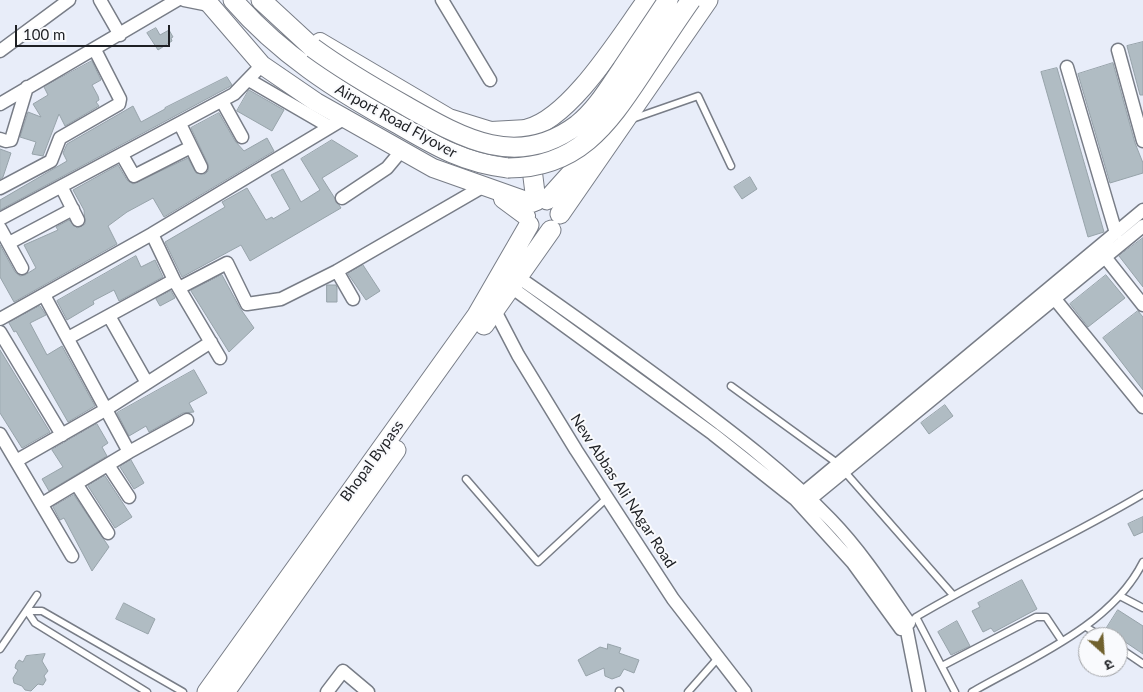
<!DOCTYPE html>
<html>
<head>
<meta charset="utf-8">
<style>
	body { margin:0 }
	#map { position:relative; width:1143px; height:692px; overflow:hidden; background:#e8edf9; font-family:Lato,"Noto Sans Devanagari",sans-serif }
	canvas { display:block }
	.north { position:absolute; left:1078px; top:627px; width:50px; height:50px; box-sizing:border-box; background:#f9fafd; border:1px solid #a1a3a6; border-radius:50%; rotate:154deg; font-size:14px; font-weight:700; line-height:20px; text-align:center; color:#1e2024 }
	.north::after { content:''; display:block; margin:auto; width:18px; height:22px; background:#70612e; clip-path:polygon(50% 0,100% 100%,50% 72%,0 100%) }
	.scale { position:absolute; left:15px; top:25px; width:155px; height:22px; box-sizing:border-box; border:2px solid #1e2024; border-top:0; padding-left:6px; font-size:15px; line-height:18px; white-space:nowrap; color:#1e2024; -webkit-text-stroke:4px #f9fafd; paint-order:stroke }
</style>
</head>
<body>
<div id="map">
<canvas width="1143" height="692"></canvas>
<div class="north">उ</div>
<div class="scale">100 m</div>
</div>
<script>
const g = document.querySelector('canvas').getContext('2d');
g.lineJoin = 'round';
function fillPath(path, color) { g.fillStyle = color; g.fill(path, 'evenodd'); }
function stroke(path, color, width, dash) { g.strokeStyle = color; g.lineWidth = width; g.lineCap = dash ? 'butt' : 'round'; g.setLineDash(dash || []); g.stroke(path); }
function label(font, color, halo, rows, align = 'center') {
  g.font = font + ' Lato,sans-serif'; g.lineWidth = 4; g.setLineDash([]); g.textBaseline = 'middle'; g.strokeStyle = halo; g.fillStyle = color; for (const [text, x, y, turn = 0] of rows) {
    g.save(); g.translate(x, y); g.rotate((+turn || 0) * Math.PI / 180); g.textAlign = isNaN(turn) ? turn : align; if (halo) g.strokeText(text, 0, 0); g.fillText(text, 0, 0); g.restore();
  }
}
const building = new Path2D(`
	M156 28 160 35 169 30 173 37 171 38 172 41 158 50 147 33Z
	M1143 42V95H1140L1127 46Z
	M92 61 101 80 92 85 98 96 99 100 96 102 99 106 65 126 59 114 43 156 32 154 36 142 20 137 28 112 41 117 33 104 48 95 44 87Z
	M1113 63 1135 143 1143 163V173L1110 183 1078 74Z
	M1057 68 1104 232 1088 237 1041 72Z
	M227 77 232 85 229 87 0 210V200L67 161 63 153 67 144 133 106 141 122 165 109V108Z
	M249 90 284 110 272 131 237 111Z
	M219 113 235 141 244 151 267 138 274 151 164 217 153 198 127 212 108 226 117 244 14 302 0 277V245L15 272 20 276 25 275 36 268 24 245 58 230 56 227 69 220 77 228 85 224 84 210 73 190 118 165 127 180 133 184 188 158 196 173 205 174 208 171V164L191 128Z
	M332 140 358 156 322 178 341 208 250 261 241 245 182 277 165 242 225 207 222 202 247 188 266 220 272 217 273 219 290 209 271 175 283 169 301 202 320 190 301 159Z
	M0 149 11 153 3 177 0 179Z
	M750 177 757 189 742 199 734 187Z
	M1143 238V287L1119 256Z
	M136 256 141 267 155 260 163 277 119 301 114 290 93 301 94 304 67 320 57 301Z
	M363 265 380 291 366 300 348 274Z
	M222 275 240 308 254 328 229 352 191 291Z
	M1106 275 1125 298 1088 327 1070 304Z
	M327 285H336L337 288V302H327Z
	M171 291 175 298 160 306 156 299Z
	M40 306 46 315 30 323 47 355 62 346 95 406 68 422 16 331 14 332 9 323Z
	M1138 311 1143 317V390L1103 338Z
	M0 350 50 432 22 448 0 413Z
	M194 370 207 393 189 403 194 412 183 413 149 432 146 426 129 436 117 413Z
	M945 405 953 416 929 434 921 423Z
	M97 424 108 443 102 447 107 456 49 491 42 479 63 467 52 450Z
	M131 460 144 483 134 489 120 467Z
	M105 476 132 517 115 528 88 486Z
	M74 495 109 547 92 571 64 518 60 520 53 507Z
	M1143 517V532L1134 536 1128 524Z
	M1022 580 1037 609 994 632 991 628 983 632 972 611 980 607 978 603Z
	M124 603 155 619 148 634 116 619Z
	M1118 610 1143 626V654L1106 629Z
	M957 621 970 646 951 655 938 632Z
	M608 644 621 648 619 653 639 660 634 673 624 669 620 676 612 679 605 676 604 668 586 676 578 660 600 647 607 649Z
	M45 654 42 661 48 671 44 676 46 680 43 685 38 684 31 691 25 690 22 686 14 683 13 678 18 670 15 668 16 664 19 660 23 662 26 656Z`);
const lane = new Path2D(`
	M632 119 698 96 731 166
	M731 386 837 463 953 595
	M466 479 538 562 607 498
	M1120 596 1143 608
	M916 617C990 573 1069 538 1143 494
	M914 619 916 617 955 692
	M1086 627 1102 637
	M1118 647 1143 664
	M0 649 37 595
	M942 666 1036 617H1046L1062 641
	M619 691 620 692
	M147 692 35 623 27 611H42L183 692
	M688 692 718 658
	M972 692C1031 658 1111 626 1143 562`);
const street = new Path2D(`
	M100 0 120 35
	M184 0 209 5
	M442 0 490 80
	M1118 50 1143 141
	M0 51 69 0
	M1067 67 1116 233
	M249 80 330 127
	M222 101 242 137
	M0 104 177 0
	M180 124 201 167
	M0 139 6 141 11 140 27 87
	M122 155 134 176 191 147
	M0 188 51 161 60 138 119 104 120 99 95 50
	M62 188 78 220
	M342 198 387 168 402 150
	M0 219 234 94 262 65
	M0 228 22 268
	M152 234 174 280 220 358
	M9 243 73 209
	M1105 257 1143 305
	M337 271 353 299
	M518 277C573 315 627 354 681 394 733 433 786 473 831 520 861 551 885 588 909 623
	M511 287 713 434 795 499 853 563 901 629 906 626 919 692
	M179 288 227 263 247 304 281 299 337 271 484 186
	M44 295 129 452
	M1054 298 1143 407
	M492 305 518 355 576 450 673 599 745 692
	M109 316 147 383
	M0 319 152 234 345 118
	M0 332 62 435
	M68 338 174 280
	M0 434 72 556
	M16 461 105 410 211 342
	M108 465 129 497
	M77 485 108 533
	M797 498 1143 210
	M42 504 129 452 187 420
	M803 505 1143 226
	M327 692 343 671 368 692`);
const secondary = new Path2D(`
	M206 0 262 65 316 102 433 168 532 203
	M320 42 449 118 491 131 527 129
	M503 199 526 216`);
const primary = new Path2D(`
	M233 0C279 53 336 90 396 123 434 145 463 163 508 168
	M261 0 313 48
	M547 200 574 170 595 155
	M536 201 527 129C571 118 620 37 647 0
	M560 214 708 0
	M484 325 551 230
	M207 692 477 315 529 225
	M225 692 396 450`);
const primaryBridge = new Path2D(`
	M313 48C343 70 374 88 406 106 462 138 517 170 577 125 596 110 609 88 622 69 637 46 653 23 668 0
	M508 168C577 168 607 126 642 73 658 49 674 24 691 0`);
const streetNames = [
	["Airport Road Flyover",396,121,29],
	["Bhopal Bypass",372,461,-54],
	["New Abbas Ali NAgar Road",623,491,57]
];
fillPath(building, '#b0bcc3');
stroke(building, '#97a3aa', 1);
stroke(lane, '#787d87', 9);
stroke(street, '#787d87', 15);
stroke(secondary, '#787d87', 20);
stroke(primary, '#787d87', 21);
stroke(lane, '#fff', 6);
stroke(street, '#fff', 12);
stroke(secondary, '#fff', 18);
stroke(primary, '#fff', 19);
stroke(primaryBridge, '#787d87', 21, []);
stroke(primaryBridge, '#fff', 19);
label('15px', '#1e2024', '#f9fafd', streetNames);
</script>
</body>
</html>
